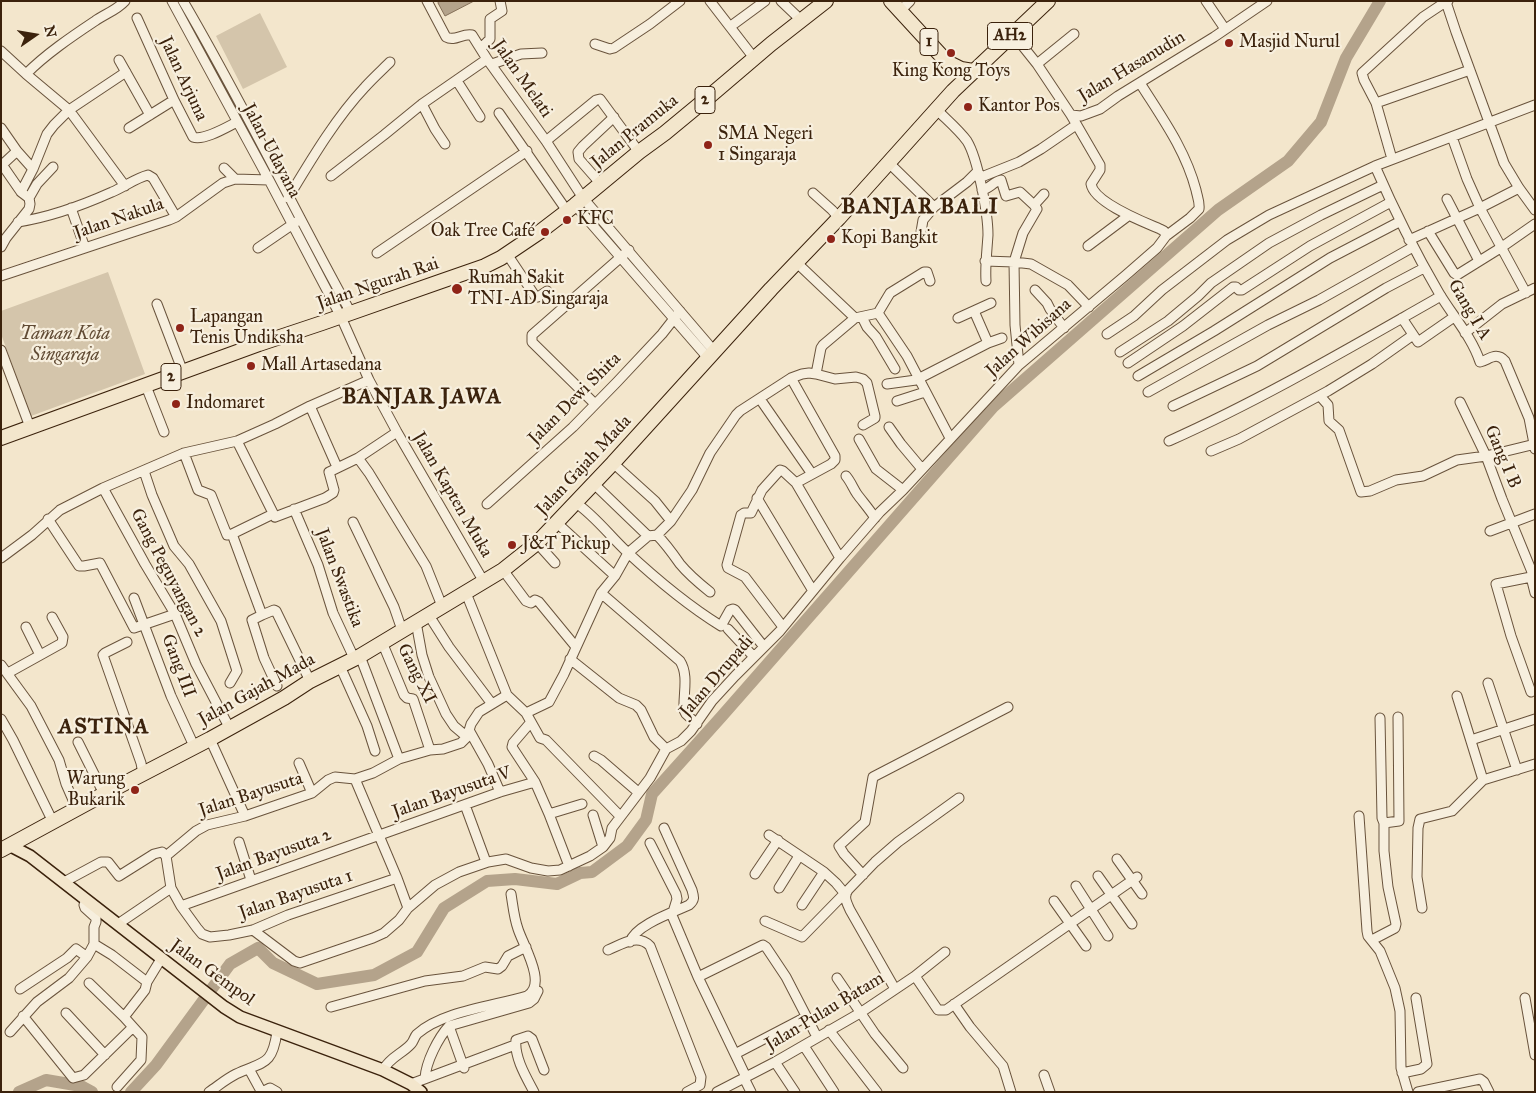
<!DOCTYPE html>
<html>
<head>
<meta charset="utf-8">
<style>
	body { margin:0 }
	#map { position:relative; width:1536px; height:1093px; overflow:hidden; background:#f3e6cc; font-family:"IM FELL Great Primer",serif }
	canvas { display:block }
	.frame { position:absolute; inset:0; border:2px solid #3b220c; pointer-events:none }
	.north { position:absolute; left:10px; top:10px; width:50px; height:50px; -webkit-text-stroke:4px #f7efde; paint-order:stroke; rotate:77deg; font-size:14px; font-weight:700; line-height:20px; text-align:center; color:#3b220c }
	.north::after { content:''; display:block; margin:auto; width:18px; height:22px; background:#3b220c; clip-path:polygon(50% 0,100% 100%,50% 72%,0 100%) }
</style>
</head>
<body>
<div id="map">
<canvas width="1536" height="1093"></canvas>
<div class="frame"></div>
<div class="north">N</div>
</div>
<script>
const g = document.querySelector('canvas').getContext('2d');
g.lineJoin = 'round';
function fillPath(path, color) { g.fillStyle = color; g.fill(path, 'evenodd'); }
function stroke(path, color, width, dash) { g.strokeStyle = color; g.lineWidth = width; g.lineCap = dash ? 'butt' : 'round'; g.setLineDash(dash || []); g.stroke(path); }
function label(font, color, halo, rows, align = 'center') {
  g.font = font + ' "IM FELL Great Primer",serif'; g.lineWidth = 4.5; g.setLineDash([]); g.textBaseline = 'middle'; g.strokeStyle = halo; g.fillStyle = color; for (const [text, x, y, turn = 0] of rows) {
    g.save(); g.translate(x, y); g.rotate((+turn || 0) * Math.PI / 180); g.textAlign = isNaN(turn) ? turn : align; if (halo) g.strokeText(text, 0, 0); g.fillText(text, 0, 0); g.restore();
  }
}
const green = new Path2D(`
	M260 13 287 67 243 89 216 36Z
	M108 272 145 374 31 416 1 334V311Z`);
const water = new Path2D(`
	M441 1H474L445 16 438 3Z`);
const river = new Path2D(`
	M19 1092 46 1080 81 1086 92 1092
	M131 1092 156 1065 230 964 258 948 273 963 317 984 374 975 417 952 444 908 487 881 515 879 557 884 580 873 592 872 627 846 646 820 652 794 722 716 993 407 1218 210 1288 161 1321 122 1346 58 1380 1`);
const minor = new Path2D(`
	M172 1 269 180 341 317 369 380 397 432 484 582
	M183 1C243 103 294 210 351 313
	M427 1 446 37C455 42 462 33 472 35L487 59 546 141 583 198 714 351
	M710 1 754 58
	M781 1 802 21
	M1206 1 1225 29
	M1446 2 1456 32 1504 163 1519 188 1535 210
	M900 11 910 1
	M137 18 174 100 193 137C204 141 227 127 237 122
	M731 26 765 1
	M1013 34 1037 64 1071 115 1100 165V170L1091 184C1094 203 1144 222 1160 229L1164 231 1166 236
	M595 44 610 49 614 48 650 24 680 1
	M481 48 490 39V19L502 11 500 1
	M1 51 26 74 69 110 125 186
	M119 60 150 115
	M492 64 521 54 542 53
	M1037 64 1074 34
	M26 74C46 54 71 37 95 21 105 14 117 10 125 1
	M457 81 480 117
	M1376 103 1470 70
	M422 104 435 129 445 144
	M937 110C947 120 959 130 967 141 978 159 988 214 988 235 987 251 985 265 986 281
	M499 113 567 211
	M1071 115 1081 116 1100 109 1118 96 1214 37 1267 1
	M1 128 17 151 33 169
	M129 128 174 100
	M1452 137 1467 179 1480 208 1526 293
	M546 141 596 100 600 99 639 152
	M1392 159 1376 103 1364 80 1362 73 1423 17 1441 5 1448 1
	M1 163 21 192 29 198 30 204 29 209 6 238 1 247
	M889 163 934 207
	M3 164 17 151
	M1375 166C1394 210 1415 252 1439 293 1452 315 1472 337 1480 362 1489 360 1496 351 1505 361L1529 418 1535 449
	M224 168 235 179
	M331 176 384 135 422 104 487 59
	M979 178 1019 162 1041 149 1076 125
	M600 183 579 159 578 152 583 146 614 117
	M982 190C989 189 993 182 1001 180L1006 196 1020 192 1034 205
	M21 192 33 169 47 134 54 125 69 110 126 72
	M813 193 832 210 839 218
	M29 198 37 184 53 167
	M288 198C311 160 335 119 365 87 373 78 382 70 390 62
	M1447 199 1479 261
	M575 205 708 358
	M71 208 85 248
	M18 222C51 217 83 205 112 192 124 187 136 178 148 175L153 178 176 217
	M1428 231 1454 273 1457 275 1502 247 1535 224
	M921 232 923 220 934 207 967 182 978 171
	M1409 240 1480 208 1519 188
	M1088 246 1128 216
	M258 248 296 222
	M377 253 527 151
	M507 254 535 296 538 297 547 291
	M985 261 1014 262 1031 264 1068 285 1089 307
	M797 263 855 318 878 313
	M1 276 169 220 176 217 223 183 235 179 269 180
	M1035 290 1047 303 1050 309 1064 328
	M157 304 183 372
	M974 311 988 343
	M878 313 907 356 950 438
	M878 313 890 293 924 272H927L930 281
	M862 317 867 327 876 337 895 369
	M958 318 991 303
	M1402 318 1418 342 1454 317
	M1465 333 1502 304 1535 288
	M1107 334 1134 316 1162 290 1227 240 1269 215 1375 166 1535 105
	M1 350 30 427
	M1120 352 1168 321 1198 296 1211 283 1269 243 1321 215 1383 185
	M1128 363 1183 326 1233 287H1236L1239 290H1242L1310 246 1391 202
	M1019 365 1015 325 1014 262 1023 233 1037 209 1034 205 1044 194
	M816 374 821 348 823 345 855 318
	M1138 376 1214 331 1330 258 1399 222
	M791 378 835 456V460L831 464 796 483
	M887 384 916 380 988 343 1002 338
	M146 386 164 432
	M1148 392 1268 325 1319 300 1413 247
	M1320 396 1328 405 1329 421 1339 430 1361 492 1370 491 1396 480 1423 476 1457 460 1486 456 1535 444
	M760 399 812 474
	M897 401 925 392
	M1460 402 1486 456 1502 499 1532 572 1531 577 1535 593
	M595 404 532 342V335L629 250
	M310 406 337 467
	M1173 406 1257 366 1386 288 1424 268
	M889 427 901 444 922 469
	M859 439 876 469 903 490
	M237 441 275 517 325 498 333 493 334 490 329 472 358 458 397 432
	M1169 441C1263 399 1351 347 1441 296
	M1211 451 1239 439 1328 391 1372 364 1413 335
	M184 453 198 490 211 495 227 535 232 534 273 514
	M358 458 369 473 426 566 442 606
	M613 463 655 501 671 521
	M144 471 152 495 174 546 189 564 221 621 237 671 230 683
	M846 476C851 482 853 488 857 494 863 502 870 510 875 518
	M593 483 648 536
	M103 488 145 564 175 614 196 664 229 727
	M757 498 813 591
	M576 503C595 516 609 535 626 551 655 578 687 605 721 626L730 610 733 609 735 610 764 647
	M487 504 573 427 617 382 662 334 680 311
	M294 509 318 565 333 613 354 658
	M48 519 79 566H84L100 563 134 628 175 614
	M353 522 394 607 402 630
	M557 523 615 576
	M1490 531 1535 514
	M232 534 262 615 274 610 276 611 310 681
	M657 535C666 544 673 554 680 564 689 575 700 584 710 592
	M537 543 555 563
	M1 558 32 535 60 510 103 488 184 453 237 441 275 424 310 406 369 380
	M503 570 526 601 531 603 535 600 539 602 576 647
	M466 593 507 695 526 713 540 738 546 740 620 816
	M601 593 680 661C689 675 683 694 684 710L686 714 697 724
	M134 598 171 696 194 746
	M428 614 449 647 492 704
	M262 615 252 620 264 658 277 686
	M416 622 422 655 429 677 446 714 454 726 467 737
	M26 627 40 655
	M783 627 745 577 728 568 727 565 741 515 744 513H751L762 490 780 470 783 471 796 483 840 558 880 512 903 490 1019 365 1126 275 1157 248 1166 236 1190 218 1199 209C1200 202 1197 196 1196 190 1185 149 1162 118 1140 83
	M728 629 754 657
	M127 642 105 653 103 655 141 763 143 774
	M382 642 404 695 407 698 413 699 430 750
	M360 656 399 759
	M570 659 619 698 636 705 641 710 654 737 666 749
	M1 665 31 706 59 760 66 784 77 809
	M340 666 367 726 375 751
	M8 673 62 643 63 637 52 617
	M1488 683 1517 770
	M1531 692 1511 636 1496 584 1531 577
	M1457 696 1483 780
	M526 713 549 702 564 674 601 593 615 576 628 553 648 536 657 535 671 521 692 490 710 453 736 415 740 411 791 378 802 374 809 373 816 374 835 379 856 377 863 379 867 383 875 416V418L863 425
	M1 719 13 740 53 822
	M531 722 513 743 512 747 535 782 549 814 569 866
	M469 730 488 764 500 792
	M210 739 245 816
	M1471 740 1535 719
	M78 742 104 794
	M594 756 601 760 638 792
	M299 763 312 793
	M355 779 397 878 408 908
	M465 805 486 862
	M549 814 582 804
	M593 815 603 847
	M1359 816 1367 931 1368 936 1380 951 1395 988 1400 1011 1401 1068 1408 1092
	M1384 823 1399 821 1398 717
	M769 835 824 872 836 883 846 895
	M239 842 251 880
	M650 843 676 894 677 899 673 912
	M1117 859 1142 894
	M755 874 778 840
	M863 875 844 854 839 846 865 822 873 777 1008 707
	M1098 876 1132 924
	M397 878 288 915 253 930 229 935 210 937 202 934 197 928 181 906 171 888 166 856 196 831 207 825 245 816 312 793 328 780 335 777 355 779 373 773 399 759 430 750 443 749 461 743 467 737 471 724 479 712 507 695
	M64 882 101 862H108L119 876 154 854 162 852 166 856
	M1076 886 1108 936
	M779 888 799 856
	M1054 901 1086 946
	M802 905 824 872
	M181 906 500 792 535 782
	M1422 908 1417 877 1418 828 1420 819 1452 811 1483 780 1535 764
	M671 913 698 977 746 1077
	M765 921 802 937 844 894
	M118 924 171 888
	M253 930 294 961 300 963 373 938 384 933 399 920 408 908 435 885 459 872 488 862 506 859 531 868 548 871 560 870 590 856 603 847 610 838 612 828 650 778 666 749 681 741 691 731 712 701 735 676 780 631 840 558
	M1372 940 1395 928 1396 924 1388 887 1384 851V823L1382 818 1380 718
	M630 942C635 925 674 912 689 905 695 900 694 897 692 890L664 828
	M94 944 112 955 147 982
	M608 950C622 944 638 933 650 946L701 1077 700 1085 687 1092
	M915 976 938 1010H946L1137 877
	M698 977 763 945 766 947 786 977 817 1037
	M837 978 875 1034 903 1068
	M89 983 124 1017 142 1037 141 1060 117 1087
	M20 989 67 958 76 949 87 957
	M895 989 850 910C847 903 843 897 848 890L875 862 898 842 959 798
	M1525 998 1535 1055
	M954 1004 970 1027 1003 1066 1011 1092
	M331 1007 425 981 463 976 485 967 498 969 502 966 508 956 526 947
	M66 1013 105 1055
	M23 1016 73 1078 84 1075 132 1028
	M124 1017 145 990 147 982 161 959
	M449 1026 464 1068
	M829 1030 877 1092
	M10 1032 37 1002 69 978 87 957 94 944V927L96 922V918L85 908 84 905 86 900
	M804 1046 834 1092
	M735 1054 806 1017
	M775 1062 795 1092
	M249 1069 261 1091H264L270 1088 277 1092
	M383 1070C390 1057 402 1054 411 1044 414 1041 414 1037 417 1034 443 1011 494 1006 527 996 548 985 523 945 518 929 514 918 513 906 511 894
	M1402 1073 1421 1069 1427 1064 1416 998
	M1044 1075 1050 1092
	M425 1078C426 1062 438 1038 449 1026L529 1003 534 999 538 991
	M744 1078 751 1092
	M411 1084 515 1045
	M209 1092C218 1086 226 1079 236 1074 264 1061 272 1066 277 1032
	M534 1092C526 1077 514 1057 516 1040L528 1036 532 1039 544 1070
	M717 1092 775 1062 860 1013 915 976 945 952
	M1418 1092 1480 1079 1484 1082 1489 1092`);
const major = new Path2D(`
	M9 845 30 856 224 1007 240 1017 383 1070 411 1084 421 1092`);
const highway = new Path2D(`
	M891 1 947 62 961 69 973 71
	M1 438 259 344 322 323 439 282 485 266 501 258 541 231 575 205 639 152 665 133 711 95 771 44 826 1
	M1 850 104 794 210 739 284 698 310 681 360 656 503 570 537 543 613 463 771 289 839 218 953 91 1048 1`);
const markers = [
	[1229,43,5,"#8f2418"],
	[951,53,5,"#8f2418"],
	[968,107,5,"#8f2418"],
	[708,145,5,"#8f2418"],
	[567,220,5,"#8f2418"],
	[545,232,5,"#8f2418"],
	[831,239,5,"#8f2418"],
	[457,289,6,"#8f2418"],
	[180,328,5,"#8f2418"],
	[251,366,5,"#8f2418"],
	[176,404,5,"#8f2418"],
	[512,545,5,"#8f2418"],
	[135,790,5,"#8f2418"]
];
const shields = [
	[1010,36,45],
	[929,42,18],
	[705,100,20],
	[171,377,20]
];
const shieldNames = [
	["AH2",1010,36],
	["1",929,42],
	["2",705,100],
	["2",171,377]
];
const poiNames = [
	["Masjid Nurul",1239,43],
	["King Kong Toys",951,72,"center"],
	["Kantor Pos",978,107],
	["SMA Negeri",718,135],
	["1 Singaraja",718,156],
	["KFC",577,220],
	["Oak Tree Café",535,232,"right"],
	["Kopi Bangkit",841,239],
	["Rumah Sakit",468,279],
	["TNI-AD Singaraja",468,300],
	["Lapangan",190,318],
	["Tenis Undiksha",190,339],
	["Mall Artasedana",261,366],
	["Indomaret",186,404],
	["J&T Pickup",522,545],
	["Warung",125,780,"right"],
	["Bukarik",125,801,"right"]
];
const streetNames = [
	["Jalan Hasanudin",1132,67,-31],
	["Jalan Arjuna",183,79,65],
	["Jalan Melati",522,79,55],
	["Jalan Pramuka",635,132,-39],
	["Jalan Udayana",271,151,62],
	["Jalan Nakula",119,219,-19],
	["Jalan Ngurah Rai",378,284,-19],
	["Gang I A",1469,310,59],
	["Jalan Wibisana",1029,338,-42],
	["Jalan Dewi Shita",575,399,-45],
	["Gang I B",1502,457,67],
	["Jalan Gajah Mada",584,466,-47],
	["Jalan Kapten Muka",452,495,60],
	["Gang Peguyangan 2",168,573,62],
	["Jalan Swastika",339,578,69],
	["Gang III",178,666,69],
	["Gang XI",416,674,63],
	["Jalan Drupadi",717,677,-49],
	["Jalan Gajah Mada",257,690,-29],
	["Jalan Bayusuta V",452,793,-19],
	["Jalan Bayusuta",251,795,-18],
	["Jalan Bayusuta 2",274,855,-20],
	["Jalan Bayusuta 1",296,895,-19],
	["Jalan Gempol",212,973,36],
	["Jalan Pulau Batam",825,1012,-31]
];
const parkNames = [
	["Taman Kota",65,335],
	["Singaraja",65,356]
];
const districtNames = [
	["BANJAR BALI",920,208],
	["BANJAR JAWA",422,398],
	["ASTINA",104,728]
];
fillPath(green, '#d4c5ab');
fillPath(water, '#b4a38b');
stroke(water, '#846f58', 1);
stroke(river, '#b4a38b', 12);
stroke(minor, '#69533c', 11);
stroke(major, '#3b220c', 14);
stroke(highway, '#3b220c', 16);
stroke(minor, '#f7efde', 9);
stroke(major, '#f3e6cc', 11);
stroke(highway, '#f3e6cc', 14);
for (const [x, y, r, color] of markers) { const dot = new Path2D(); dot.arc(x, y, r, 0, 2 * Math.PI); g.fillStyle = color; g.fill(dot); stroke(dot, '#f7efde', 2); }
for (const [x, y, w] of shields) { const box = new Path2D(); box.roundRect(x - w / 2, y - 13.5, w, 27, 4); g.fillStyle = '#f7efde'; g.fill(box); stroke(box, '#3b220c', 1); }
label('bold 16px', '#3b220c', null, shieldNames);
label('18px', '#3b220c', '#f7efde', poiNames, 'left');
label('18px', '#3b220c', '#f7efde', streetNames);
label('italic 18px', '#614b34', '#f7efde', parkNames);
g.letterSpacing = '1px';
label('bold 22px', '#3b220c', '#f7efde', districtNames);
g.letterSpacing = '0px';
</script>
</body>
</html>
